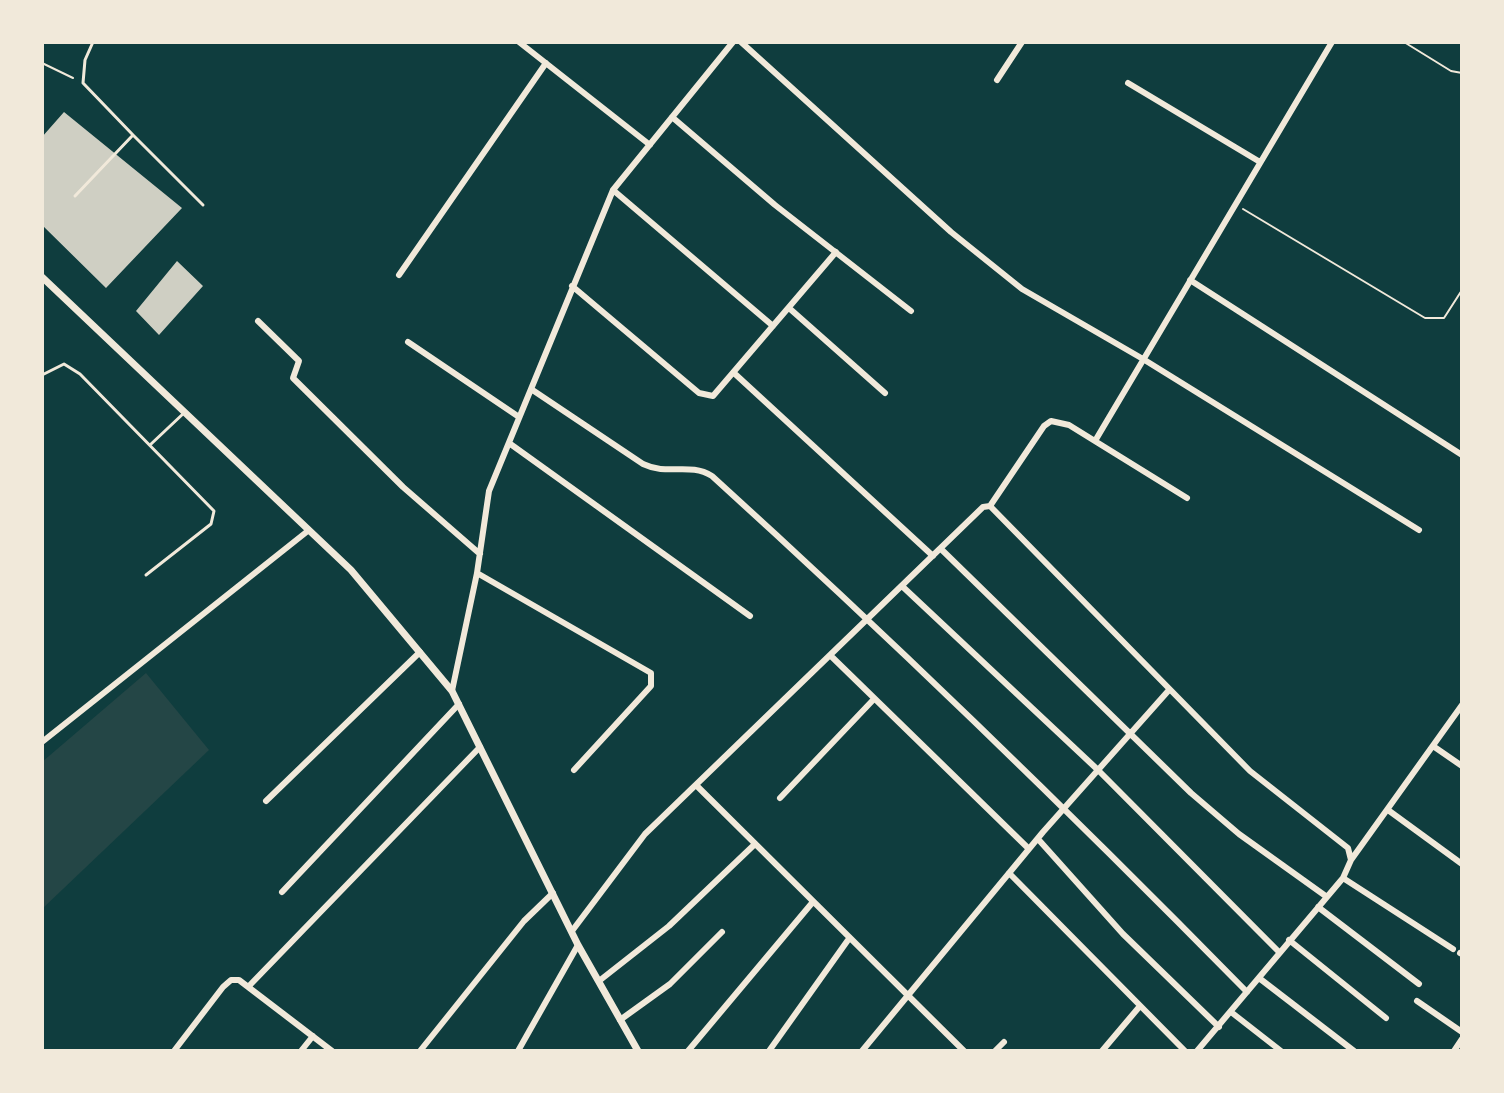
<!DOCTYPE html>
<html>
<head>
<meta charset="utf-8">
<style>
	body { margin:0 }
	#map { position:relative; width:1504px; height:1093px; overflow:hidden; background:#0f3d3e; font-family:"IBM Plex Sans",sans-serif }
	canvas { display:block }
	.frame { position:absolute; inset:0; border:44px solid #f1e9da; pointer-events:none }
</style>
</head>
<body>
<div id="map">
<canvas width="1504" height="1093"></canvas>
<div class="frame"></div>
</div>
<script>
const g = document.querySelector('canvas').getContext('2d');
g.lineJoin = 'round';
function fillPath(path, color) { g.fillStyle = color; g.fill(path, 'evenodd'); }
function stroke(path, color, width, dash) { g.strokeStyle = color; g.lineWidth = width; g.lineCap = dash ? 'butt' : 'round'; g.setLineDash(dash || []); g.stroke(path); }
const green = new Path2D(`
	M146 673 209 750 42 909V762Z`);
const building = new Path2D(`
	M64 112 182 208 106 288 42 225V137Z
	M177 261 203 286 159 335 136 311Z`);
const path = new Path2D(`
	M1404 42 1451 71 1462 73
	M42 63 73 78
	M1243 209 1425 318H1444L1462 290`);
const service = new Path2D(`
	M133 135 203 205
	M75 196 133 135 83 83 85 60 93 42
	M42 375 64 364 80 374 214 511 211 524 146 575
	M150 445 185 412`);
const minor = new Path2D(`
	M519 42 650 145
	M741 42 951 232 1022 289 1143 359 1419 530
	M997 80 1022 42
	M1128 83 1260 162
	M672 117 775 205 911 311
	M613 190 773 326
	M399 275 546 63
	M1190 280 1462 455
	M572 286 699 393 713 396 836 252
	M789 308 885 393
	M258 321 299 361 293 378 403 487 480 554
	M408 342 519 417
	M734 373 933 556
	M531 389 643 464C668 476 689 462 712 476 896 643 1073 815 1247 992
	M1095 441 1332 42
	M509 443 750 616
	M990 506 1044 426 1051 421 1069 425 1187 498
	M941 549 1191 793 1239 834 1327 897
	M477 573 651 673V686L574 770
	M903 587 1098 770 1279 952
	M832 657 1029 849
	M452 691 477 573 489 491 613 190 733 42
	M42 742 309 530
	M1433 746 1462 766
	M697 786 964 1051
	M780 798 874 699
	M266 801 420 652
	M1388 810 1462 864
	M1038 839 1123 934 1219 1027
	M1351 860 1462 705
	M1009 873 1185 1051
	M1343 878 1453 949
	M282 892 459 704
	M1318 907 1419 984
	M572 931 645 834 983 507 990 506 1250 771 1348 848 1351 860 1343 878 1197 1051
	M1289 940 1386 1018
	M1460 953 1462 954
	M1259 978 1354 1051
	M599 981 669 926 755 844
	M249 986 480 747
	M1417 1001 1462 1032
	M1231 1012 1281 1051
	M620 1020 670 984 722 932
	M174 1051 223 987 231 980H239L332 1051
	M301 1051 313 1036
	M420 1051 524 921 553 893
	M518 1051 578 945
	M688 1051 812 903
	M769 1051 848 940
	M862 1051 1043 832 1169 690
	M995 1051 1004 1042
	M1102 1051 1140 1006
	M1454 1051 1462 1039`);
const tertiary = new Path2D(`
	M42 277 351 570 452 691 578 945 638 1051`);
fillPath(green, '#244646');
fillPath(building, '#cfcfc3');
stroke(path, '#f1e9da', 2);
stroke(service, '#f1e9da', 3);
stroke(minor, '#f1e9da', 6);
stroke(tertiary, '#f1e9da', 7);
</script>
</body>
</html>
